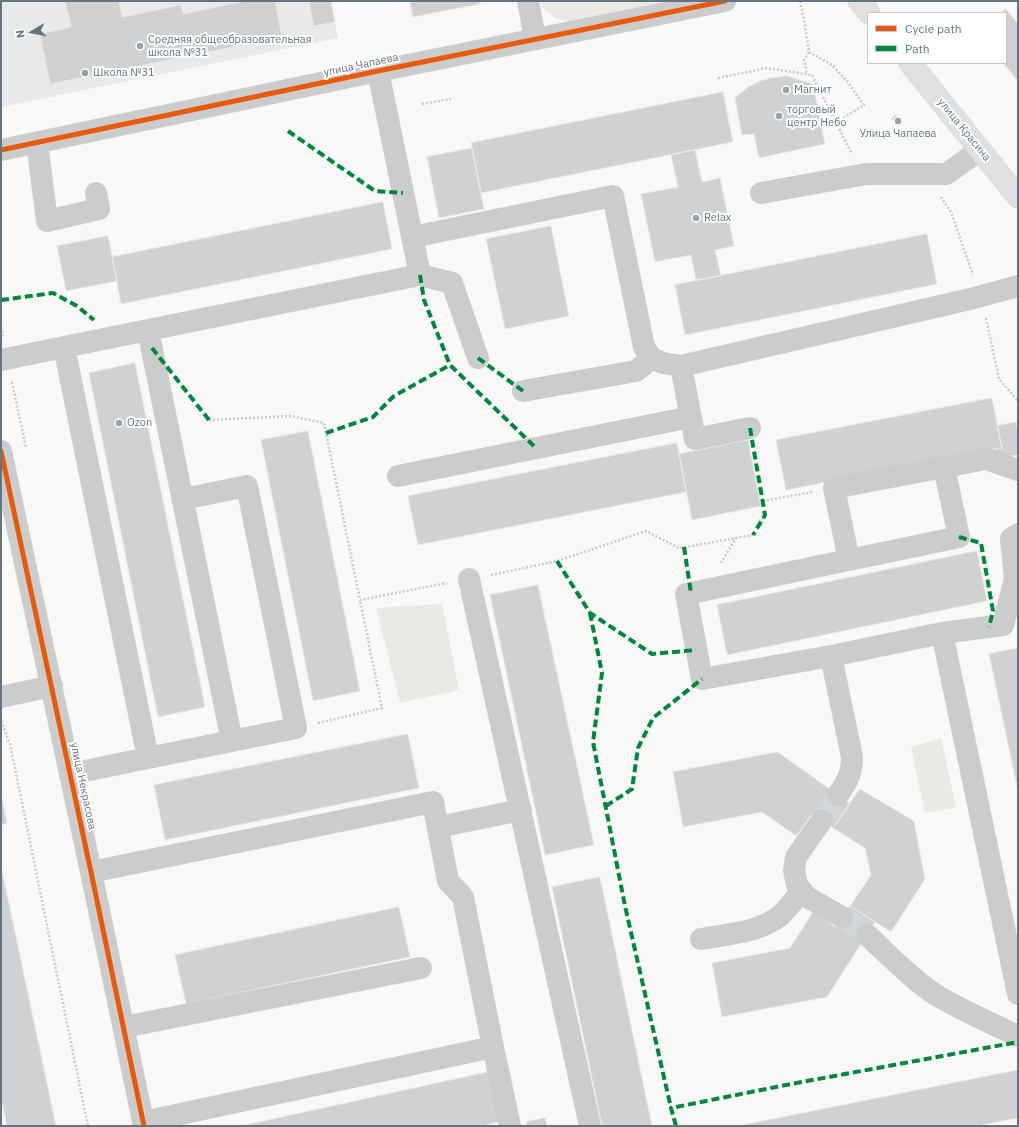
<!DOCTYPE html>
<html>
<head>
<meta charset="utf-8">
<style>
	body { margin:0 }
	#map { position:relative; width:1019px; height:1127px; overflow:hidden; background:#f8f8f7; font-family:"IBM Plex Sans",sans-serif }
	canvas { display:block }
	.frame { position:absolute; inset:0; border:2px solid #647581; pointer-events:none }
	.legend { position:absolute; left:867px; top:12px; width:140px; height:52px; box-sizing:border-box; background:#fff; border:1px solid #c1c8cd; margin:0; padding:5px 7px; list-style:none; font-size:12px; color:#647581 }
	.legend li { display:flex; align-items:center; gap:8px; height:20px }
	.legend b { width:20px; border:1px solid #c1c8cd }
	.north { position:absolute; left:12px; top:12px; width:40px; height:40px; -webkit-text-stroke:3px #fff; paint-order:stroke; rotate:260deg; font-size:11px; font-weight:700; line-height:16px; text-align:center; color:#647581 }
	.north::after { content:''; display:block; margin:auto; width:14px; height:18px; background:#647581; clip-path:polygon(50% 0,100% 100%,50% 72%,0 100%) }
</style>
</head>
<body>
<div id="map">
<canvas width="1019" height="1127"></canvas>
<div class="frame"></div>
<ul class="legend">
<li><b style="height:5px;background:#e8590c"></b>Cycle path</li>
<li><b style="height:5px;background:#00873e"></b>Path</li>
</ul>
<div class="north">N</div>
</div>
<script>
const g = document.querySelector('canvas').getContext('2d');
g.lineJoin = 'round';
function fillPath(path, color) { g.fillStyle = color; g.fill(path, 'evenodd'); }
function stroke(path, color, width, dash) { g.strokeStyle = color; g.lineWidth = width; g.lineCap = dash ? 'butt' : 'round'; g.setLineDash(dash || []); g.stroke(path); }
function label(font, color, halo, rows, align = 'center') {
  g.font = font + ' "IBM Plex Sans",sans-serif'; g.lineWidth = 4; g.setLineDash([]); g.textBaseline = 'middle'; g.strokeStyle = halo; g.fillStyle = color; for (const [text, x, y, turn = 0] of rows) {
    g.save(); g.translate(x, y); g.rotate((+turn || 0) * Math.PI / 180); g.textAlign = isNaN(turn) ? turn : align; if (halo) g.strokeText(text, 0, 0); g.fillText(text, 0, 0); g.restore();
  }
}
const built = new Path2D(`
	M1 1H331L338 38 1 107Z`);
const green = new Path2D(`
	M541 1H667L569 22C557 19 544 15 541 1Z
	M442 604 459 690 400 703 376 608Z
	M941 738 956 807 925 813 911 747Z`);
const building = new Path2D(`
	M65 1H119L122 17 181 5 183 14 245 1H275L282 37 50 84 40 34 71 27Z
	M309 1H331L335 22 314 26Z
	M410 1H479L480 4 413 17Z
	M1006 9 1018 24V81L1003 63H1006V13H1001Z
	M787 76 813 84 825 144 759 158 754 134 742 135 735 98 748 87 760 81 771 78Z
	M723 92 733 142 481 193 471 143Z
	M896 115 903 123 898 127 891 119Z
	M472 148 484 209 439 218 427 157Z
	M695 150 702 182 720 178 734 246 715 250 721 276 696 280 691 255 655 262 641 194 678 187 671 155Z
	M383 202 392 249 121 304 112 257Z
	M551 226 569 316 505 329 486 239Z
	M927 234 937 284 685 335 675 285Z
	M108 236 117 281 66 291 57 246Z
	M135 363 205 707 158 717 89 373Z
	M992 398 1002 448 786 490 776 440Z
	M1016 422 1018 433V455L1002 457 989 450 1002 448 997 426Z
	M308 431 360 691 313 701 261 440Z
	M748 440 761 506 692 520 679 454Z
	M677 443 686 492 418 545 408 496Z
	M977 551 987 601 727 655 717 605Z
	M538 585 594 845 545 855 490 595Z
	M1018 648V791L989 654Z
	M408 734 419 788 165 840 154 785Z
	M778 752 850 804 833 828 812 814 796 836 762 812 683 827 673 772Z
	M860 789 914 821 925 879 891 932 850 906 871 875 865 848 833 828Z
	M1 794 7 823 1 825Z
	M1 866 56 1126H7L1 1098Z
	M600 877 652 1126H602L552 887Z
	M850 906 875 922 827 997 722 1017 712 963 790 948 813 912 836 927Z
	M399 907 410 957 186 1004 175 955Z
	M1018 1070V1118L977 1126H738Z
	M488 1072 499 1122 482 1126H241Z
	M545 1118 547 1126H527L526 1122Z`);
const minorTunnel = new Path2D(`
	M822 820 838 795
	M842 917 867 935`);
const path = new Path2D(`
	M800 1 804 19 809 52 804 60 807 74
	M809 52 832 65 847 81 864 105 835 123
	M718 78 767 68 812 75 852 154
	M422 104 451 99
	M941 197 951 212 973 275
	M986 318 999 379 1018 401
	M1 327 3 336
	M12 382 26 448
	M209 420 290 416 324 423 360 600 447 583
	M763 501 812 492
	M721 563 736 538
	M491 575 557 561 646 531 679 548 753 535
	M1 721 10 744 88 1126
	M318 723 382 708 360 600`);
const minor = new Path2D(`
	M528 1 535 39
	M37 143 47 221 99 209 96 193
	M1 150 378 71 725 1
	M761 193 866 174H946L980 150
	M412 237 613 196 644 347 652 358 663 363 681 366 970 299 1018 286
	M420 275 452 283 478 358
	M148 330 232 741
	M64 347 420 275 378 71
	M1 360 64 347 148 758 70 774
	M681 366 695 439 750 428
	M523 391 636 371 652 358
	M1 451 91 872 144 1126
	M944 467 959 537 686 594 702 679 831 656 942 633 1003 625 1015 579 1011 539 1018 534
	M398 476 691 417
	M849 560 834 488 986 459 1018 470
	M469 579 590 1126
	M942 633 1018 994
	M831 656 852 757C852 774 847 782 838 795
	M1 697 52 686
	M148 758 296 728 247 486 183 499
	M822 820 796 857 794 870 797 885 807 897 842 917
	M438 827 521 810
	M91 872 433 802 448 881 463 897 493 1047
	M867 935C888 954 909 977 933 993 960 1010 989 1022 1018 1036
	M701 939C728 934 759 933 781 915 788 908 795 899 801 891
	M124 1027 421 968
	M143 1122 493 1047 510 1126`);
const major = new Path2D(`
	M859 1 869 13
	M910 63 1018 197`);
const quiet = new Path2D(`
	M288 131 375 191 403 193
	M420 275 424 300 450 365 536 448
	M1 300 53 293 77 306 94 320
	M152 348 209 420
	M478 358 523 391
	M750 428 765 515 753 535
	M326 433 373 417 394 396 450 365
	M959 537 981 543 993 611 989 627
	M684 547 691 593
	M557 561 590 613 652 654 696 650
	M590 613 602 673 593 742 625 906 671 1108
	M606 806 632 789 638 748 653 718 702 679
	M676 1126 671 1108 791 1084 1018 1042`);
const cycleway = new Path2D(`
	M1 150 378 71 725 1
	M1 451 91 872 144 1126`);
const markers = [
	[140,46,4,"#98a3aa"],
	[85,73,4,"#98a3aa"],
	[786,90,4,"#98a3aa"],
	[779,116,4,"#98a3aa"],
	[898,121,4,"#98a3aa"],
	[696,218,4,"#98a3aa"],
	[119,423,4,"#98a3aa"]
];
const poiNames = [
	["Средняя общеобразовательная",148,40],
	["школа №31",148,53],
	["Школа №31",93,73],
	["Магнит",794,90],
	["торговый",787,110],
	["центр Небо",787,123],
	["Улица Чапаева",898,134,"center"],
	["Relax",704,218],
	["Ozon",127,423]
];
const streetNames = [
	["улица Чапаева",361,65,-12],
	["улица Красина",964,130,51],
	["улица Некрасова",83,786,78]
];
fillPath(built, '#e8eae9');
fillPath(green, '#e7eae5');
fillPath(building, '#cfd1d2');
stroke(building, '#e8e8e7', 1);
stroke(minorTunnel, '#d3d7da', 22, [22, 11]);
stroke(major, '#d4d5d5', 23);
stroke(path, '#c9cacb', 2.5, [2, 2]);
stroke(minor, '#cbcdcd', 22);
stroke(major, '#dfe0e1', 22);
stroke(quiet, '#00873e', 4, [8, 4]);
stroke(cycleway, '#e8590c', 5);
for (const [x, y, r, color] of markers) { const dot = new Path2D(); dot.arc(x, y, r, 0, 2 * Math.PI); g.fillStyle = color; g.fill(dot); stroke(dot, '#fff', 1.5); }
label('11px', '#647581', '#fff', poiNames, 'left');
label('11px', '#647581', '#fff', streetNames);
</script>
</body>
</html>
